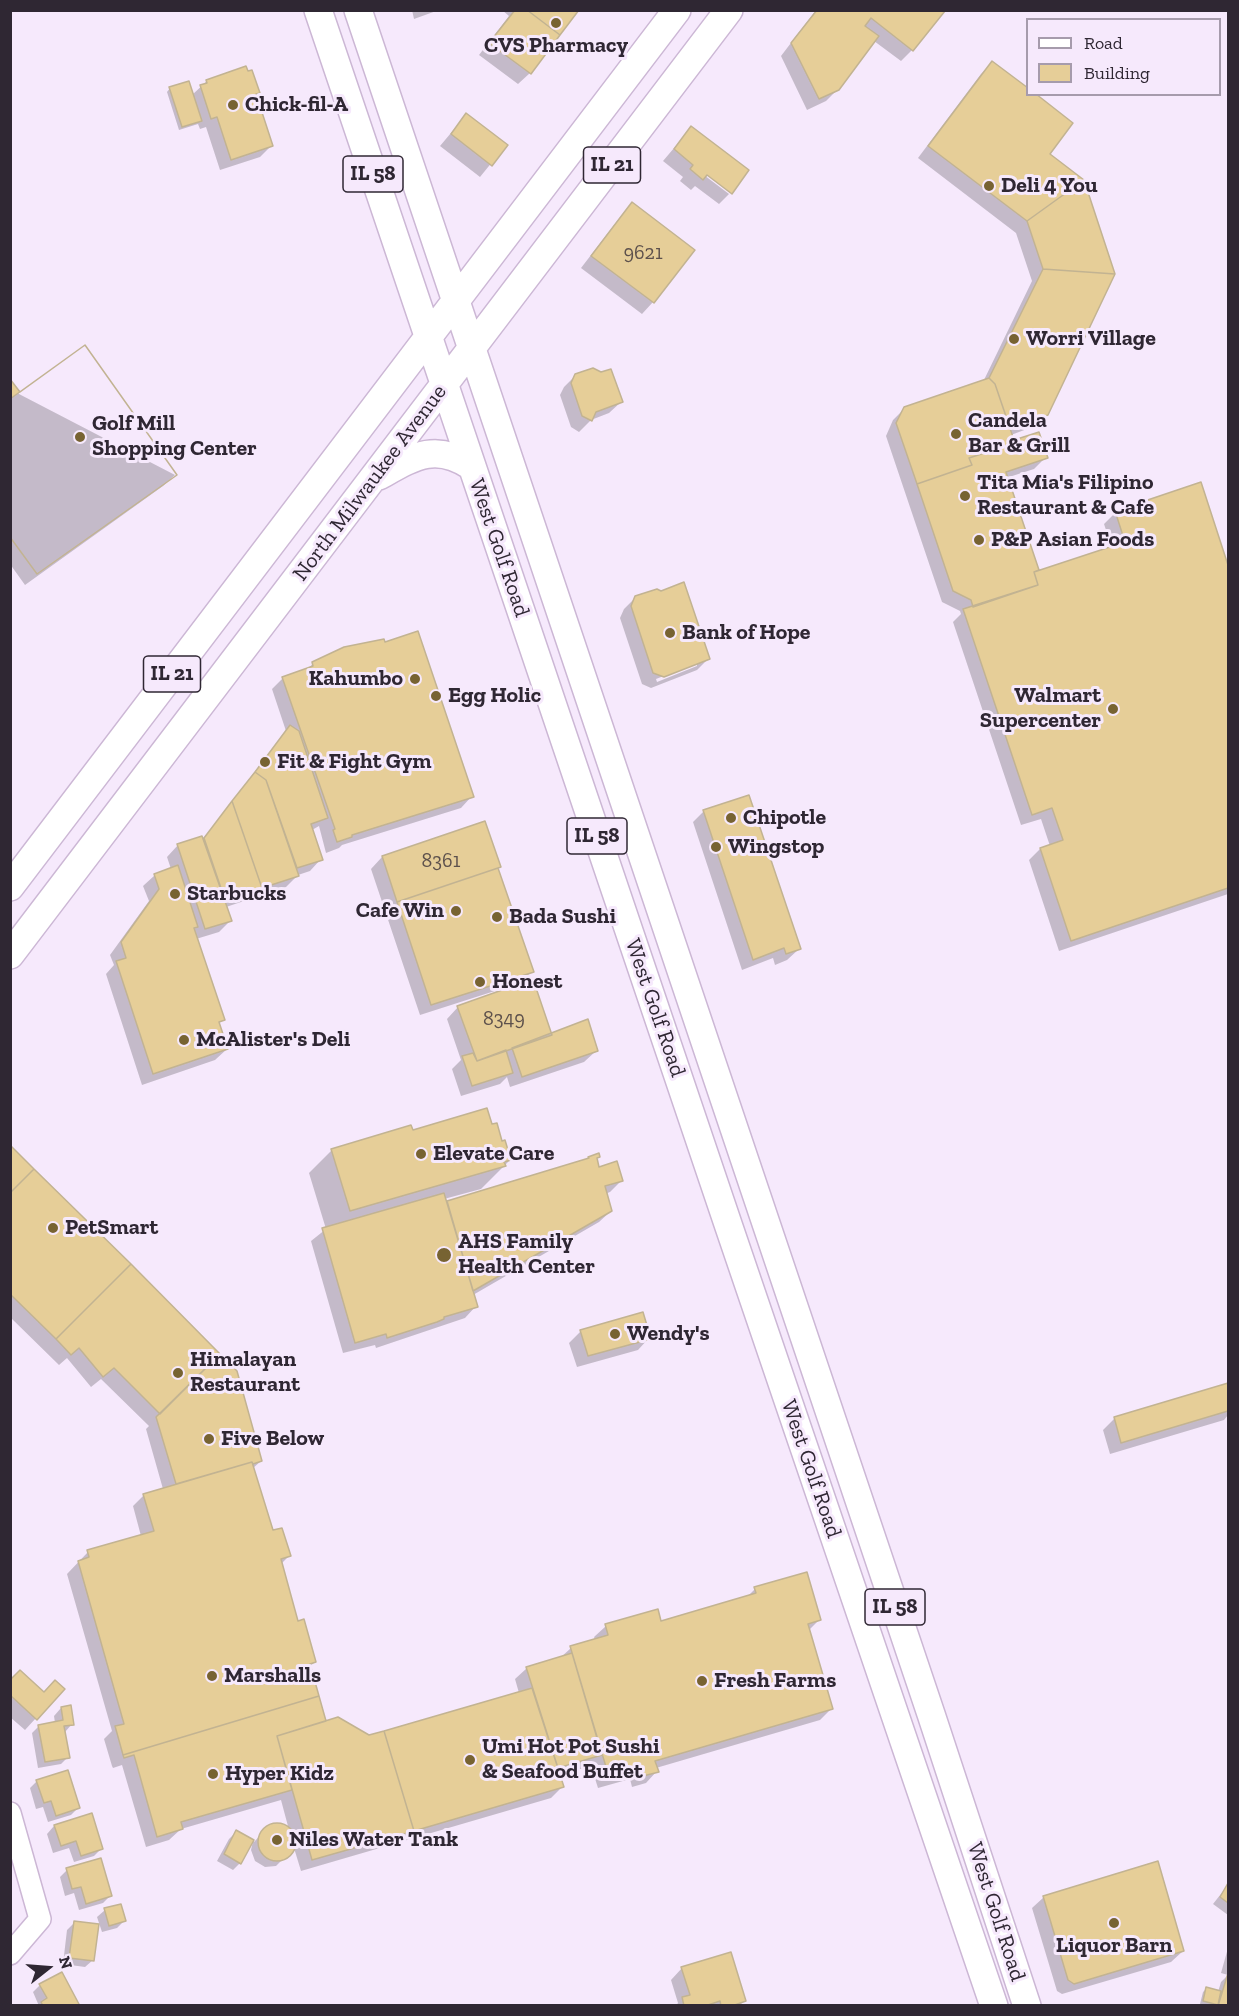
<!DOCTYPE html>
<html>
<head>
<meta charset="utf-8">
<style>
	body { margin:0 }
	#map { position:relative; width:1239px; height:2016px; overflow:hidden; background:#f6e9fc; font-family:"Zilla Slab",serif }
	canvas { display:block }
	.frame { position:absolute; inset:0; border:12px solid #2f2733; pointer-events:none }
	.legend { position:absolute; left:1026px; top:18px; width:195px; height:78px; box-sizing:border-box; background:#f6e9fc; border:2px solid #a69bac; margin:0; padding:8px 10px; list-style:none; font-size:18px; color:#2f2733 }
	.legend li { display:flex; align-items:center; gap:12px; height:30px }
	.legend b { width:30px; border:2px solid #a69bac }
	.north { position:absolute; left:18px; top:1938px; width:60px; height:60px; -webkit-text-stroke:4px #f6e9fc; paint-order:stroke; rotate:73deg; font-size:16px; font-weight:700; line-height:24px; text-align:center; color:#2f2733 }
	.north::after { content:''; display:block; margin:auto; width:21px; height:27px; background:#2f2733; clip-path:polygon(50% 0,100% 100%,50% 72%,0 100%) }
</style>
</head>
<body>
<div id="map">
<canvas width="1239" height="2016"></canvas>
<div class="frame"></div>
<ul class="legend">
<li><b style="height:8px;background:#fff"></b>Road</li>
<li><b style="height:16px;background:#e6ce98"></b>Building</li>
</ul>
<div class="north">N</div>
</div>
<script>
const g = document.querySelector('canvas').getContext('2d');
g.lineJoin = 'round';
function fillPath(path, color) { g.fillStyle = color; g.fill(path, 'evenodd'); }
function stroke(path, color, width, dash) { g.strokeStyle = color; g.lineWidth = width; g.lineCap = dash ? 'butt' : 'round'; g.setLineDash(dash || []); g.stroke(path); }
function label(font, color, halo, rows, align = 'center') {
  g.font = font + ' "Zilla Slab",serif'; g.lineWidth = 6; g.setLineDash([]); g.textBaseline = 'middle'; g.strokeStyle = halo; g.fillStyle = color; for (const [text, x, y, turn = 0] of rows) {
    g.save(); g.translate(x, y); g.rotate((+turn || 0) * Math.PI / 180); g.textAlign = isNaN(turn) ? turn : align; if (halo) g.strokeText(text, 0, 0); g.fillText(text, 0, 0); g.restore();
  }
}
const shadow = new Path2D(`
	M412 10H439L414 19Z
	M502 10H577L530 73 518 84 479 55 509 16Z
	M816 10H942L912 50 901 61 874 41 838 89 826 101 807 110 781 56Z
	M992 63 1028 94 1048 155 1047 414 1035 426 1011 435 1013 442 1038 433 1046 457 1034 469 1006 478 1038 572 1112 548 1104 524 1115 513 1200 484 1228 570V894L1059 951 1029 860 1040 849 1050 846 1041 819 1021 825 953 622 961 614 960 611 942 602 886 436 893 420 905 408 983 382 1032 281 1016 233 918 158 981 74Z
	M207 81 258 92 255 95 271 146 260 157 220 170 206 127 200 129 198 124 179 130 167 92 170 88 192 95Z
	M466 115 506 145 480 177 440 146Z
	M691 128 702 169 700 172 729 194 719 204 695 186 691 190 680 181 683 177 663 161Z
	M632 204 653 302 642 314 581 268 621 216Z
	M601 374 621 402 609 413 591 420 579 432 571 427 560 395 564 387 576 375Z
	M10 381 19 394 175 475 163 486 25 585 10 564Z
	M636 597 708 659 697 670 651 688 642 684 620 618 624 609ZM697 663V666L657 682 656 679Z
	M313 664 472 796 461 808 342 845 339 848 326 853 319 826 312 830 321 859 310 871 298 875 286 887 226 907 230 921 219 932 196 939 223 1019 218 1025 227 1049 215 1060 142 1085 106 974 114 965 110 955 149 901 143 886 155 875 171 869 167 857 178 845 203 839 286 731 272 689 283 678 307 669Z
	M704 811 799 949 787 960 775 965 773 958 742 970 693 822Z
	M484 822 497 868 532 971 517 986 550 1034 596 1051 584 1062 510 1087 507 1077 500 1084 461 1096 452 1069 461 1060 447 1019 458 1007 502 992 501 989 420 1015 371 869 382 857Z
	M491 1126 510 1160 481 1189 444 1199 445 1203 595 1159 598 1168 621 1181 610 1192 605 1194 611 1211 599 1222 473 1295 476 1306 465 1318 376 1348 375 1345 343 1353 311 1241 326 1229 309 1173 332 1150 412 1132Z
	M10 1147 261 1461 252 1469 272 1532 289 1556 281 1564 297 1623 315 1662 309 1667 325 1723 369 1736 519 1693 515 1679 527 1668 560 1658 571 1648 595 1640 594 1637 606 1626 660 1622 747 1597 755 1589 819 1620 808 1631 831 1709 820 1720 656 1768 657 1771 646 1783 632 1787 630 1779 598 1788 591 1766 558 1775 562 1787 551 1798 301 1871 294 1848 276 1866 265 1867 255 1861 251 1850 253 1841 254 1842 267 1828 272 1825H283L289 1830 281 1800 181 1829 169 1840 146 1847 122 1765 113 1768 112 1766 104 1739 112 1731 67 1574 88 1552 141 1536 133 1506 144 1495 163 1489 146 1429 149 1426 101 1379 91 1387 67 1358 59 1365 10 1317Z
	M581 1331 649 1338 638 1350 577 1367 569 1343Z
	M1228 1385V1415L1224 1420 1110 1454 1103 1430 1114 1419Z
	M10 1681 36 1718 25 1730 10 1717Z
	M61 1708 72 1724 65 1732 68 1757 61 1764 38 1768 32 1733 39 1726 55 1723 54 1716Z
	M37 1781 79 1807 71 1815 48 1822 43 1807 36 1809 30 1788Z
	M54 1826 102 1848 94 1856 74 1862 69 1848 53 1853 47 1834Z
	M236 1832 240 1863 233 1870 217 1861 229 1839Z
	M67 1870 110 1896 103 1903 79 1910 74 1893 65 1896 60 1877Z
	M1228 1885V1915L1213 1904Z
	M1044 1897 1183 1951 1171 1962 1062 1994 1057 1991 1032 1908Z
	M105 1910 124 1921 117 1928 102 1932 97 1917Z
	M74 1923 93 1960 85 1967 63 1964 67 1930Z
	M1228 1948V2006L1200 2004 1203 1992 1206 1989 1218 1992 1221 1982 1228 1975 1221 1973Z
	M682 1968 744 2001 739 2006H676L678 2003 671 1980Z
	M40 1985 78 2006H39L33 1992Z`);
const building = new Path2D(`
	M515 10H527L560 35 531 74 489 43Z
	M527 10H579L560 35Z
	M817 10H944L945 11 913 51 871 18 865 26 879 36 839 90 819 99 791 43Z
	M992 61 1028 88V94H1036L1073 123 1050 154 1084 180 1027 221 928 146Z
	M246 66 248 71 252 70 260 93 256 94 273 146 231 160 217 117 211 119 200 85 207 83 206 80Z
	M189 81 202 121 182 127 169 87Z
	M466 113 508 145 492 166 451 134Z
	M691 126 749 170 732 194 707 175 703 180 690 169 693 165 674 149Z
	M1084 180 1115 274 1043 269 1027 221Z
	M632 202 695 250 654 303 591 256Z
	M1043 269 1115 274 1048 415 1010 428 995 384 989 378Z
	M85 345 177 475 37 574 10 537V379L20 392Z
	M85 345 177 475 37 574 10 537V399Z
	M593 368 601 372 611 369 623 402 596 412 592 421 582 416 571 383 575 374Z
	M989 378 995 384 1015 443 969 458 972 465 917 484 896 423 904 407Z
	M1039 432 1048 458 1006 472 1039 570 1034 572 1038 585 973 607 971 600 953 591 917 484 972 465 969 458 1015 443 1014 440Z
	M1201 482 1228 565V888L1071 941 1040 848 1063 840 1052 808 1032 815 963 609 1038 585 1034 572 1125 542 1115 511Z
	M684 582 710 659 664 677 653 673 631 606 635 596 657 589 661 591Z
	M418 631 474 797 352 835V837L337 842 333 830 335 829 282 677 313 666 312 662 344 647 384 639 385 642Z
	M290 725 299 731 328 818 311 824 323 860 297 868 266 780 255 772Z
	M255 772 266 780 299 876 262 888 232 801Z
	M749 795 801 949 786 954 784 948 753 960 703 810Z
	M232 801 262 888 225 900 204 838Z
	M485 821 501 867 397 902 382 856Z
	M202 836 232 921 205 929 177 844Z
	M178 865 198 927 194 928 225 1020 219 1022 228 1049 153 1074 116 961 126 958 121 942 159 889 154 874Z
	M498 868 534 972 431 1005 397 902Z
	M533 979 552 1035 477 1061 457 1006Z
	M588 1019 598 1051 522 1077 512 1048Z
	M506 1050 513 1073 472 1086 462 1056 473 1053 477 1061Z
	M487 1108 492 1124 497 1123 502 1141 505 1140 511 1160 504 1162 506 1166 350 1211 331 1149 411 1125 413 1130Z
	M10 1145 34 1169 10 1193Z
	M599 1153 600 1157 597 1158 599 1167 617 1161 623 1181 605 1186 612 1211 473 1291 447 1201 589 1158 588 1157Z
	M34 1169 131 1264 56 1339 10 1294V1193Z
	M444 1193 478 1307 444 1317V1319L437 1322 387 1338 386 1334 355 1343 322 1228Z
	M131 1264 220 1354 160 1414 114 1368 103 1377 79 1348 71 1355 56 1339Z
	M643 1312 651 1339 588 1356 580 1330Z
	M220 1354 237 1371 262 1461 253 1464 252 1462 176 1484 156 1417Z
	M1228 1383V1411L1121 1443 1114 1417Z
	M252 1462 273 1530 282 1528 291 1556 281 1559 298 1621 304 1619 316 1662 310 1664 319 1696 123 1755 115 1726 124 1724 78 1561 89 1557 87 1550 154 1531 143 1494Z
	M807 1572 821 1620 808 1624 833 1709 655 1761 659 1772 643 1776 641 1768 609 1777 570 1646 608 1635 605 1624 658 1609 661 1621 756 1593 754 1587Z
	M572 1653 602 1755 558 1768 526 1667Z
	M20 1670 44 1692 55 1680 65 1689 37 1720 10 1695V1680Z
	M532 1688 564 1787 414 1831 384 1731Z
	M319 1696 326 1721 277 1736 292 1790 181 1822 183 1829 157 1837 134 1755 124 1758 123 1755Z
	M71 1705 74 1725 64 1726 70 1758 45 1762 38 1725 63 1720 61 1707Z
	M338 1717 369 1735 384 1731 414 1831 312 1860 277 1736Z
	M68 1770 80 1808 56 1816 51 1801 44 1803 36 1780Z
	M92 1813 103 1849 81 1856 76 1841 61 1846 54 1825Z
	M258 1842a19 19 0 1 1 38 0a19 19 0 1 1-38 0Z
	M236 1830 254 1840 241 1864 224 1854Z
	M101 1858 112 1896 86 1904 81 1887 72 1889 66 1868Z
	M1158 1861 1184 1951 1074 1984 1068 1980 1043 1896Z
	M1228 1883V1903L1220 1897Z
	M121 1904 126 1921 109 1926 104 1908Z
	M74 1921 99 1924 94 1961 69 1958Z
	M731 1952 746 2001 732 2006H721L720 2001 705 2006H684L682 1997 690 1995 681 1967Z
	M62 1972 80 2006H43L41 2002 47 1998 39 1984Z
	M1228 1973V2006H1218Z
	M1206 1987 1221 1991 1218 2005 1203 2001Z`);
const minor = new Path2D(`
	M10 1813 40 1919 10 1954`);
const major = new Path2D(`
	M318 10 729 1227 994 2006
	M358 10 931 1714 1027 2006
	M379 476C413 457 435 442 471 466
	M10 887 677 10
	M10 955 729 10`);
const markers = [
	[556,23,6,"#776332"],
	[233,105,6,"#776332"],
	[989,186,6,"#776332"],
	[1014,339,6,"#776332"],
	[956,434,6,"#776332"],
	[80,437,6,"#776332"],
	[965,496,6,"#776332"],
	[979,540,6,"#776332"],
	[670,633,6,"#776332"],
	[415,679,6,"#776332"],
	[436,696,6,"#776332"],
	[1113,709,6,"#776332"],
	[265,762,6,"#776332"],
	[731,818,6,"#776332"],
	[716,847,6,"#776332"],
	[175,894,6,"#776332"],
	[456,911,6,"#776332"],
	[497,917,6,"#776332"],
	[480,982,6,"#776332"],
	[184,1040,6,"#776332"],
	[421,1154,6,"#776332"],
	[53,1228,6,"#776332"],
	[444,1255,8,"#776332"],
	[615,1334,6,"#776332"],
	[178,1373,6,"#776332"],
	[209,1439,6,"#776332"],
	[212,1676,6,"#776332"],
	[702,1681,6,"#776332"],
	[470,1760,6,"#776332"],
	[213,1774,6,"#776332"],
	[277,1840,6,"#776332"],
	[1114,1923,6,"#776332"]
];
const numberNames = [
	["9621",643,253],
	["8361",441,861],
	["8349",504,1019]
];
const shields = [
	[612,165,57],
	[373,174,60],
	[172,674,57],
	[597,836,60],
	[895,1607,60]
];
const shieldNames = [
	["IL 21",612,165],
	["IL 58",373,174],
	["IL 21",172,674],
	["IL 58",597,836],
	["IL 58",895,1607]
];
const poiNames = [
	["CVS Pharmacy",556,46,"center"],
	["Chick-fil-A",245,105],
	["Deli 4 You",1001,186],
	["Worri Village",1026,339],
	["Candela",968,421],
	["Bar & Grill",968,446],
	["Golf Mill",92,424],
	["Shopping Center",92,449],
	["Tita Mia's Filipino",977,483],
	["Restaurant & Cafe",977,508],
	["P&P Asian Foods",991,540],
	["Bank of Hope",682,633],
	["Kahumbo",403,679,"right"],
	["Egg Holic",448,696],
	["Walmart",1101,696,"right"],
	["Supercenter",1101,721,"right"],
	["Fit & Fight Gym",277,762],
	["Chipotle",743,818],
	["Wingstop",728,847],
	["Starbucks",187,894],
	["Cafe Win",444,911,"right"],
	["Bada Sushi",509,917],
	["Honest",492,982],
	["McAlister's Deli",196,1040],
	["Elevate Care",433,1154],
	["PetSmart",65,1228],
	["AHS Family",458,1242],
	["Health Center",458,1267],
	["Wendy's",627,1334],
	["Himalayan",190,1360],
	["Restaurant",190,1385],
	["Five Below",221,1439],
	["Marshalls",224,1676],
	["Fresh Farms",714,1681],
	["Umi Hot Pot Sushi",482,1747],
	["& Seafood Buffet",482,1772],
	["Hyper Kidz",225,1774],
	["Niles Water Tank",289,1840],
	["Liquor Barn",1114,1946,"center"]
];
const streetNames = [
	["North Milwaukee Avenue",370,483,-53],
	["West Golf Road",499,548,71],
	["West Golf Road",655,1008,71],
	["West Golf Road",811,1469,71],
	["West Golf Road",996,1912,72]
];
fillPath(shadow, '#0003');
fillPath(building, '#e6ce98');
stroke(building, '#c2b392', 1.5);
stroke(minor, '#ccb7d5', 24);
stroke(major, '#ccb7d5', 30);
stroke(minor, '#fff', 21);
stroke(major, '#fff', 27);
for (const [x, y, r, color] of markers) { const dot = new Path2D(); dot.arc(x, y, r, 0, 2 * Math.PI); g.fillStyle = color; g.fill(dot); stroke(dot, '#f6e9fc', 2); }
label('20px', '#5d514c', null, numberNames);
for (const [x, y, w] of shields) { const box = new Path2D(); box.roundRect(x - w / 2, y - 18, w, 36, 4.5); g.fillStyle = '#f6e9fc'; g.fill(box); stroke(box, '#2f2733', 1.5); }
label('bold 21px', '#2f2733', null, shieldNames);
label('bold 22px', '#2f2733', '#f6e9fc', poiNames, 'left');
label('22px', '#2f2733', '#f6e9fc', streetNames);
</script>
</body>
</html>
